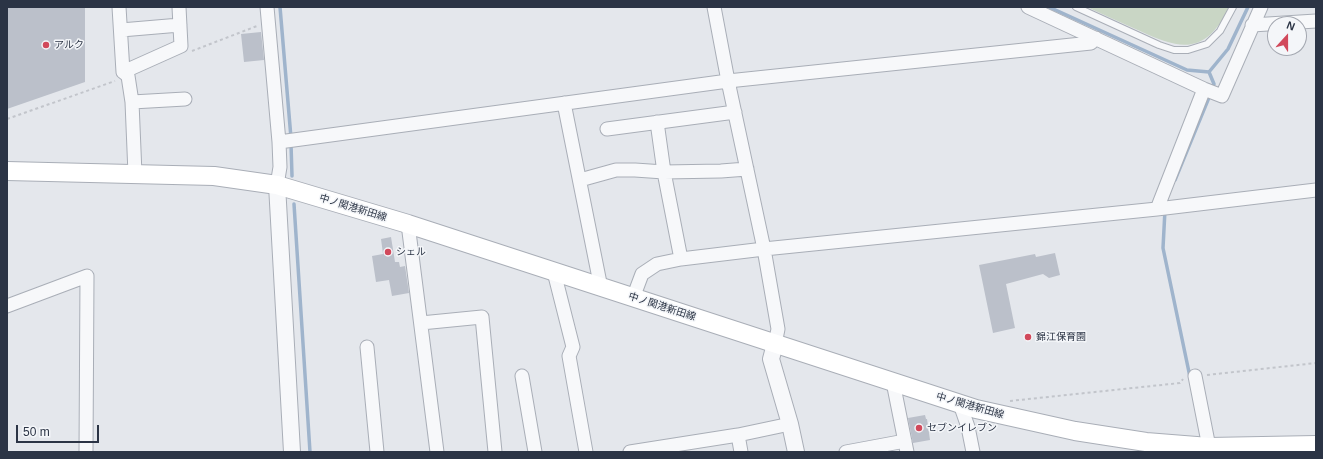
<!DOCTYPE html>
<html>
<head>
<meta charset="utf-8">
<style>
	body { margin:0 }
	#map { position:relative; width:1323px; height:459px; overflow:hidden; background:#e4e7ec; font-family:Arial,sans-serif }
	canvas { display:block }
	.frame { position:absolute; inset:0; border:8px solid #2b3445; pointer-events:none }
	.north { position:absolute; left:1267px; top:16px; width:40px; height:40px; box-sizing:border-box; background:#f4f6f9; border:1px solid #a4a8b1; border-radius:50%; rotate:21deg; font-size:11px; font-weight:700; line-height:16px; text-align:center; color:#2b3445 }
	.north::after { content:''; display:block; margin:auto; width:14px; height:18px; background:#d1495b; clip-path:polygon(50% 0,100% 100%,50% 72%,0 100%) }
	.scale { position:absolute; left:16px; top:425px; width:83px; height:18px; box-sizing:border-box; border:2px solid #2b3445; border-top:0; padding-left:5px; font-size:12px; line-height:14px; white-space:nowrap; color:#2b3445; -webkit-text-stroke:3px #f4f6f9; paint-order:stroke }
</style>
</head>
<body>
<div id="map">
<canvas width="1323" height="459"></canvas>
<div class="frame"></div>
<div class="north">N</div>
<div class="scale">50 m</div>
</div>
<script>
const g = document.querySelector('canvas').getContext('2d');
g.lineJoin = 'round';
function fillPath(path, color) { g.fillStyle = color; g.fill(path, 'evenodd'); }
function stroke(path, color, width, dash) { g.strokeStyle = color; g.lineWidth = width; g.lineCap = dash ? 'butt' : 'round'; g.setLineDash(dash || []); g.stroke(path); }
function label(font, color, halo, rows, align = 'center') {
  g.font = font + ' Arial,"Noto Sans JP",sans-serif'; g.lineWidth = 3; g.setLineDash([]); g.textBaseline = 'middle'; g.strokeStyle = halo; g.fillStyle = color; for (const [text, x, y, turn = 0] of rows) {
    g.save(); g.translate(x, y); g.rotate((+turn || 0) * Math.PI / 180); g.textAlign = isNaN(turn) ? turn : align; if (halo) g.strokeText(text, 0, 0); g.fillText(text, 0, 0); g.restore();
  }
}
const green = new Path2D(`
	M1087 7H1230C1205 54 1183 51 1140 31 1122 23 1104 15 1087 7Z`);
const stream = new Path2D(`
	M280 7 291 138
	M1049 7 1187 70 1209 72
	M1209 72 1214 84 1212 89
	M1209 72 1228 49 1248 7
	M291 144 292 176
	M1175 180 1210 95
	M294 204 310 452
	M1165 210 1163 248 1190 377`);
const building = new Path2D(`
	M7 7H85V82L7 109Z
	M261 32 264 60 244 62 241 34Z
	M391 237 395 262H399L400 267 405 266 409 293 392 296 389 280 376 282 372 256 383 254 381 239Z
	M1055 253 1060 275 1049 278 1043 274 1006 284 1015 328 993 333 979 265 1035 254 1036 257Z
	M925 415 926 419H927L930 440 913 443 908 418Z`);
const path = new Path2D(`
	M192 51 257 26
	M7 119 115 81
	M1207 375 1316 363
	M1010 401 1180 383 1183 379`);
const service = new Path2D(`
	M1076 7 1159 45 1174 50H1188L1207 44 1220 31 1233 7`);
const minor = new Path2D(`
	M119 7 123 72 128 76 132 102 135 174
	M267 7 279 142 280 167 277 185
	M714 7 728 81 764 249 778 329 775 344
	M1028 7 1204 89 1222 96 1261 7
	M1252 25 1316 21
	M121 30 180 25
	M123 72 181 46 179 7
	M132 102 185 99
	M564 103 601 288
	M657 122 664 172 681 259
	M607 129 735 112
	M279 142 728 81 1091 43 1096 38
	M580 180 616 170H635L664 172 721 171 747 169
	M1157 209 1204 89
	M408 224 437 452
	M554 272 573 347 569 356 586 452
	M633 298 642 274 657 264 681 259 764 249 1157 209 1316 190
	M7 306 87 276 86 452
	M421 323 482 317 495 452
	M367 347 377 452
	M522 376 535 452
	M1195 376 1209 447
	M893 382 907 452
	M960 404 968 427 973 452
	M738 435 741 452
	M630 452 738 435 790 424
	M846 452 905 441`);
const tertiary = new Path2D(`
	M277 185 292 452
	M775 344 771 359 790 424 796 452`);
const secondary = new Path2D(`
	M7 171 214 176 277 185 408 224 976 409 1075 431 1146 442 1209 447 1316 445`);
const markers = [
	[46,45,4,"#d1495b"],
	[388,252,4,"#d1495b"],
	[1028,337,4,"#d1495b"],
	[919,428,4,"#d1495b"]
];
const poiNames = [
	["アルク",54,45],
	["シェル",396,252],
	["錦江保育園",1036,337],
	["セブンイレブン",927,428]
];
const streetNames = [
	["中ノ関港新田線",353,208,17],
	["中ノ関港新田線",662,307,18],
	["中ノ関港新田線",970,406,16]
];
fillPath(green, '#c9d6c5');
stroke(stream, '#9fb4cc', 3.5);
fillPath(building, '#bbc0ca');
stroke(service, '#a9aeb7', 8);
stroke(minor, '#a9aeb7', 15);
stroke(tertiary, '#a9aeb7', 18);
stroke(secondary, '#a9aeb7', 20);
stroke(path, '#c2c5cb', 2, [3, 3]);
stroke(service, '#f7f8fa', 6);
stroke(minor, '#f7f8fa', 13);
stroke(tertiary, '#f7f8fa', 16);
stroke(secondary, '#fff', 18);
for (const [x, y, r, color] of markers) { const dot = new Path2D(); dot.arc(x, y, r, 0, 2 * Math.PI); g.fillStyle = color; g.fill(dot); stroke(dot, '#f4f6f9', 1.5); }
label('10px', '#2b3445', '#f4f6f9', poiNames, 'left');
label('10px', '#2b3445', '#f4f6f9', streetNames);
</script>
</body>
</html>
